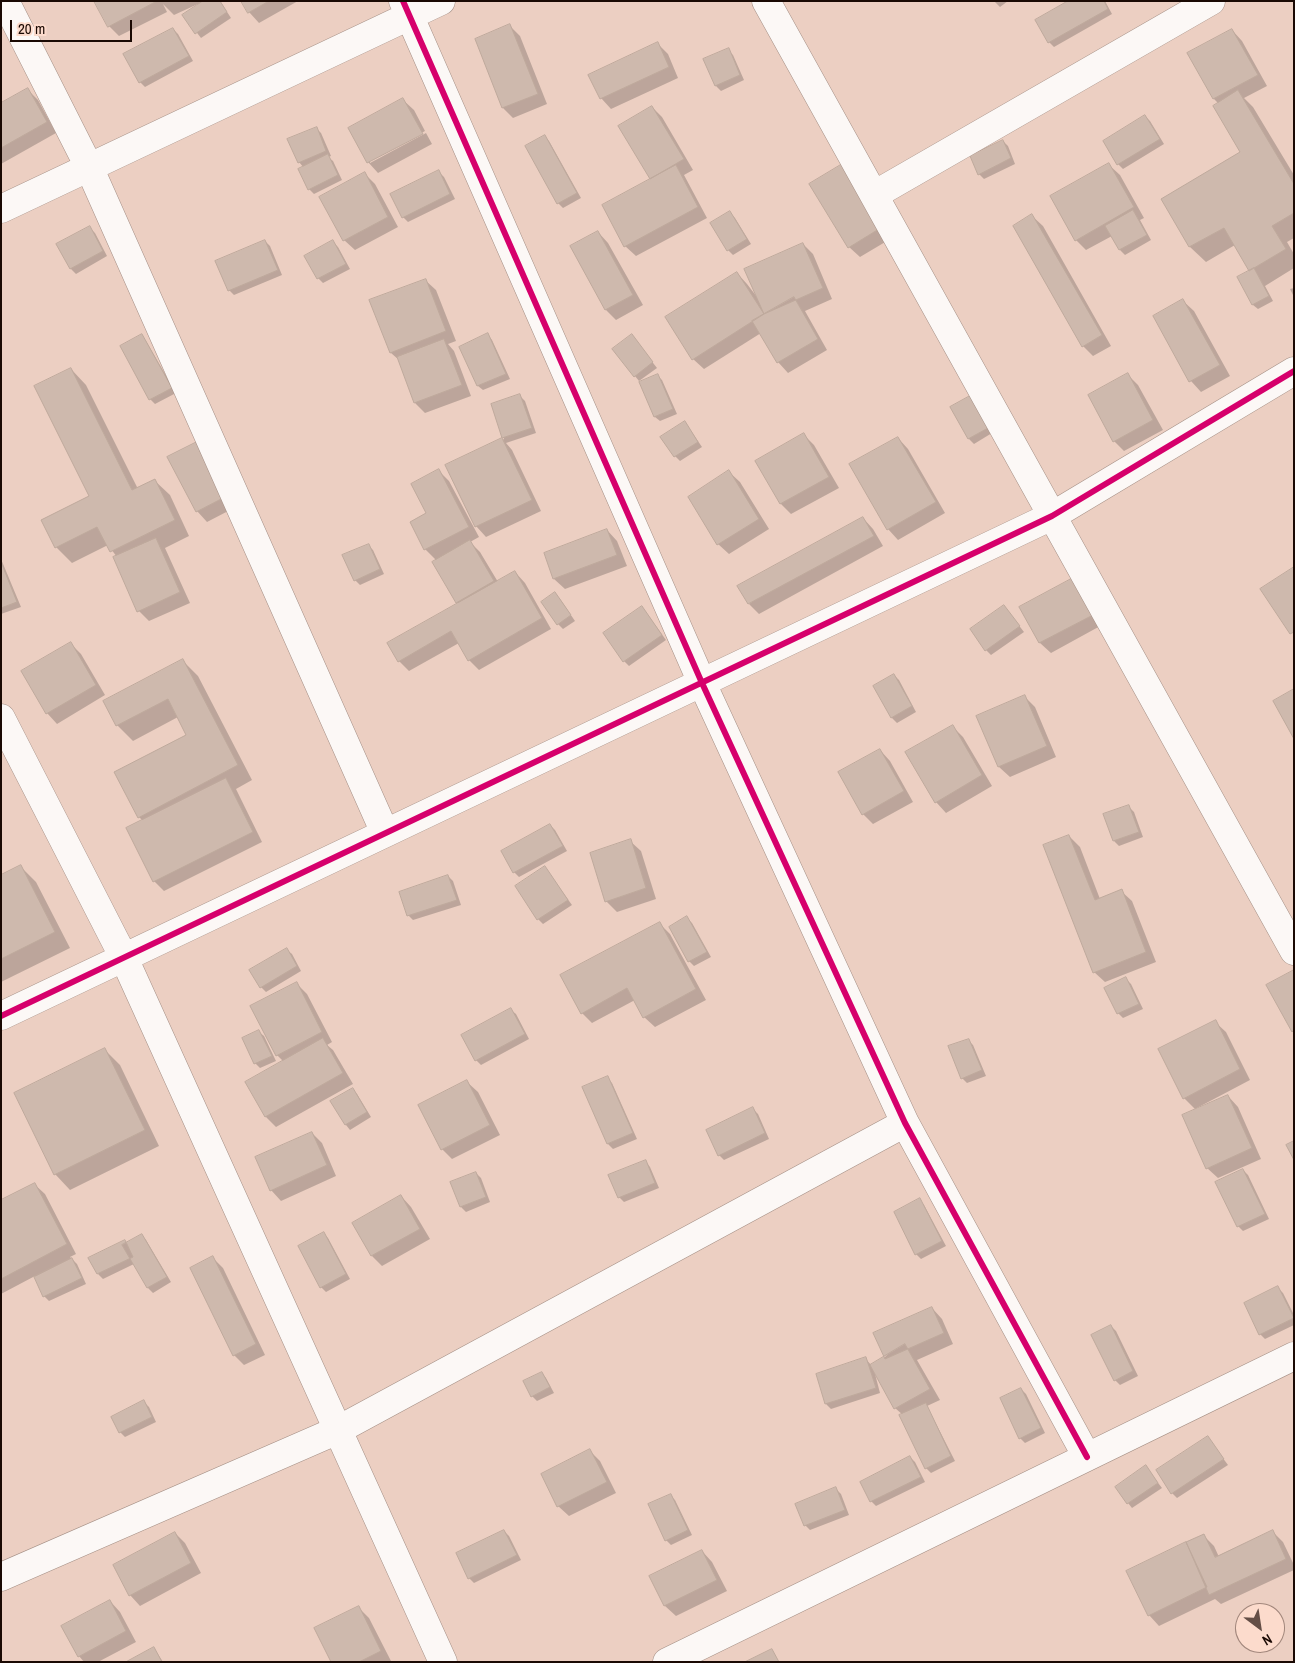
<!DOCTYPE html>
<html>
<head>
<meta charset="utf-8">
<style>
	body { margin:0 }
	#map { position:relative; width:1295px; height:1663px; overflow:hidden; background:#eccfc2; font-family:"Archivo Narrow",sans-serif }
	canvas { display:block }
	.frame { position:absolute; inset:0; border:2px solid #1a0903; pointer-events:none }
	.north { position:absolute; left:1235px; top:1603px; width:50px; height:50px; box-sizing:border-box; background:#fcdbcc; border:1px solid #a2877c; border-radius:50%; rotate:149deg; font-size:14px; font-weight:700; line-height:20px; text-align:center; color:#1a0903 }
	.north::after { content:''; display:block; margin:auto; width:18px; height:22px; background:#644e46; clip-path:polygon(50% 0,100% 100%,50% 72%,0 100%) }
	.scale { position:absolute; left:10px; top:20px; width:122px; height:22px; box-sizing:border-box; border:2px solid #1a0903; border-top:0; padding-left:6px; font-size:15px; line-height:18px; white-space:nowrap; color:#1a0903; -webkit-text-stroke:4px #fcdbcc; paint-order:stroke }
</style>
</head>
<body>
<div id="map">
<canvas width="1295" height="1663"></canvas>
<div class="frame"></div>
<div class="north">N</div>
<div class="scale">20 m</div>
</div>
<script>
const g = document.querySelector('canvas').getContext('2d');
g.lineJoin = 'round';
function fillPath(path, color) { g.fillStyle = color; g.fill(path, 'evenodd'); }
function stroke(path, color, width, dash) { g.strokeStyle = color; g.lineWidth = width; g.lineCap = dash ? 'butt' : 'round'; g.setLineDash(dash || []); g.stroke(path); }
const shadow = new Path2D(`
	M96 1H220L231 18 201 38 184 16 198 6V4L174 15 163 4 167 12 119 36 109 26Z
	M242 1H298L259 23 249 12Z
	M994 1H1008L1000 7Z
	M1070 1H1105L1112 14 1054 47 1049 42Z
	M510 26 520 36 547 104 513 118 503 108Z
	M173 29 178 34 193 61 145 87 140 82Z
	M1232 30 1242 41 1267 86 1244 98 1253 107 1294 175V238L1287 242 1294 254V268L1265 286 1273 301 1258 309 1253 305 1239 278 1251 271 1235 245 1206 262 1190 247 1163 200 1242 153 1219 104 1214 99 1189 54Z
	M658 44 668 54 678 78 611 109 601 98Z
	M728 50 733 55 744 80 721 91 716 86 705 60Z
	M28 90 38 100 56 133 1 164V105Z
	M403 100 414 110 425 131 370 160V163L426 133 432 144 378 173 368 162 350 129Z
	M652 107 662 117 693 170 684 175 707 218 636 256 625 246 652 180 620 126Z
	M1145 116 1150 121 1164 144 1123 169 1118 164Z
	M316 128 321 133 331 156 328 157 333 161 342 180 314 194 309 189 304 168 299 162Z
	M544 136 549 141 581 198 563 208 558 203Z
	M1003 141 1008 146 1015 164 984 179 979 174Z
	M849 162 897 235 860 257 849 247Z
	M1109 165 1120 175 1144 218 1140 220 1151 240 1125 255 1120 250 1112 236 1086 250 1076 240Z
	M439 172 444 177 455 199 408 222 403 217Z
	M365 174 375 184 398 227 355 250 344 240Z
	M730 213 735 218 751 244 733 255 728 250Z
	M1032 216 1043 226 1111 346 1093 356 1083 346Z
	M90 228 95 233 107 256 76 274 71 269 58 245Z
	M598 232 608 243 643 305 616 320 606 310 571 247Z
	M265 241 270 246 282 275 234 295 229 290Z
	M333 242 338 247 350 269 323 283 318 278Z
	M803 244 813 254 832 299 805 311 827 350 788 373 778 362 761 333 704 369 693 359 737 273 747 284 757 297Z
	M425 280 436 290 456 341 448 344 454 351 471 396 425 413 415 403 399 360 391 353 371 301Z
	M1294 288V297L1290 289Z
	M1183 301 1194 311 1230 376 1201 392 1191 381 1154 316Z
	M488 335 492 340 510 379 483 390 478 386 461 347Z
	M141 336 146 341 176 393 155 404 150 399Z
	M632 336 657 368 639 381 614 350Z
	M71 369 86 385 138 489 154 480 170 495 189 536 165 548 190 603 149 621 139 611 117 557 108 545 72 563 57 548 43 520 90 497Z
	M657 375 662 380 677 414 660 421 655 417Z
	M1128 375 1138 385 1163 430 1124 451 1114 441Z
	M520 396 525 401 536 433 506 443 512 450 541 511 486 537 476 526 447 466 504 439 493 405Z
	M970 397 992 433 974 444 969 439 952 407Z
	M685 422 702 447 680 461 675 456Z
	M804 435 814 445 839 488 791 514 781 504 757 461Z
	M898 438 908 449 945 513 898 540 888 529Z
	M169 458 234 508 207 522 197 511Z
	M439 471 449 481 479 537 470 542 480 552 498 582 515 572 525 583 551 629 479 670 469 660 459 643 409 671 399 661 458 604 434 563 437 561 425 549 428 513Z
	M729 472 740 482 769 529 729 554 718 544Z
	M863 518 873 529 883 546 759 614 749 604Z
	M607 530 617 541 627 566 565 589 554 579 545 554Z
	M368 545 373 550 384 574 360 585 355 580Z
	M1 559 21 607 1 614Z
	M1083 590 1102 625 1051 653 1040 643 1021 607Z
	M560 599 575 621 563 629 558 624Z
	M1004 606 1024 632 991 655 986 650Z
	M642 607 666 640 629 666 624 661Z
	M71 644 81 654 105 695 57 724 47 713Z
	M183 661 198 676 252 780 236 789 262 842 164 891 154 881 143 821 139 817 188 735 178 717 133 741 117 725Z
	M894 675 899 680 916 712 897 723 892 718 875 686Z
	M1025 697 1035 707 1056 757 1010 777 999 767 978 717Z
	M953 727 963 737 992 786 946 813 936 802Z
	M880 750 890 761 913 802 873 824 863 814Z
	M1129 807 1134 812 1143 837 1119 846 1114 841Z
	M550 825 555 830 567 851 519 877 514 872Z
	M1069 836 1080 847 1100 899 1121 891 1132 901 1156 962 1105 982 1094 972Z
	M630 841 641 851 656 899 617 912 606 901Z
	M21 867 36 882 70 948 1 982V877Z
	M545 868 572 905 543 924 538 919Z
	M448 876 453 881 461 905 413 920 408 915Z
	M687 918 692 923 711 957 694 966 689 961Z
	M659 923 670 934 706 1000 655 1027 644 1017 635 1000 592 1023 582 1013Z
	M287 950 292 954 301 971 266 992 261 987Z
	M1126 979 1131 984 1143 1009 1123 1018 1118 1013Z
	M296 983 307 994 332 1042 327 1045 333 1050 353 1084 276 1127 266 1117 247 1082 284 1062 277 1055Z
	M511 1010 516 1014 529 1039 481 1065 476 1060 463 1035Z
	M1215 1022 1226 1032 1250 1080 1195 1109 1184 1098Z
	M259 1032 264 1036 276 1061 260 1068 255 1063Z
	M968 1040 973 1045 986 1076 967 1083 962 1078Z
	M105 1050 120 1065 159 1146 70 1190 55 1174Z
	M607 1078 612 1083 637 1139 613 1149 608 1144 583 1088Z
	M467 1082 478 1092 500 1135 452 1159 442 1149Z
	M352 1089 357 1094 371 1117 350 1130 346 1125 332 1102Z
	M1228 1096 1238 1107 1261 1159 1218 1178 1207 1168Z
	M753 1109 758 1114 769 1139 724 1160 719 1155Z
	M312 1133 322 1143 336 1176 281 1201 271 1190Z
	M646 1162 650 1167 659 1188 624 1202 619 1197Z
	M1243 1170 1248 1175 1269 1219 1243 1231 1238 1226 1217 1183Z
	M476 1173 481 1178 490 1202 466 1212 461 1207 452 1183Z
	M34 1184 45 1194 76 1254 70 1257 77 1264 86 1284 49 1301 44 1296 35 1276 1 1294V1202Z
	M401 1196 411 1207 430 1239 382 1266 372 1256Z
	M919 1200 924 1205 946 1246 921 1259 916 1254Z
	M323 1233 328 1238 350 1279 326 1292 321 1287Z
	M142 1236 146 1240 171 1282 153 1293 148 1288 134 1264 103 1279 98 1274 125 1241 127 1244Z
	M213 1258 223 1268 265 1355 244 1365 234 1355Z
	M1278 1288 1283 1293 1294 1315V1325L1265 1339 1260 1334Z
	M932 1308 942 1319 953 1344 917 1360 940 1400 927 1406 955 1461 931 1473 926 1468 903 1415 895 1408 874 1370 880 1393 831 1409 826 1404 866 1359 871 1365 885 1357Z
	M1111 1326 1116 1331 1138 1376 1120 1385 1115 1380Z
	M542 1373 546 1378 554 1393 537 1401 532 1396Z
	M1021 1389 1026 1394 1045 1433 1025 1443 1020 1438Z
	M144 1402 149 1407 156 1422 125 1437 120 1432Z
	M1208 1438 1228 1465 1177 1498 1172 1493Z
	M590 1451 600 1461 616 1493 569 1516 558 1506Z
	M910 1457 915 1462 925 1482 876 1506 871 1501 862 1483Z
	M1146 1467 1162 1488 1132 1508 1128 1503Z
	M836 1489 841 1494 849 1515 810 1530 805 1525Z
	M670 1495 675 1500 692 1535 671 1545 666 1540Z
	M504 1531 509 1536 521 1560 474 1583 469 1578Z
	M1273 1532 1283 1542 1294 1565V1570L1221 1604 1215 1599 1159 1626 1149 1615 1204 1536 1214 1546 1219 1557Z
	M175 1533 185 1543 201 1573 140 1606 130 1595Z
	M702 1551 712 1562 727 1591 676 1616 665 1606 651 1577Z
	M110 1601 120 1612 136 1642 98 1662H84L79 1656Z
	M359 1608 369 1618 391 1661 332 1662Z
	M154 1648 163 1662H129Z`);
const building = new Path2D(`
	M94 1H157L108 27Z
	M203 1H220L227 12 195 34 182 15Z
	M241 1H269L248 13Z
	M1068 1H1104L1108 9 1048 43 1035 20Z
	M510 24 538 94 502 108 475 39Z
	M173 28 189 56 139 83 123 54Z
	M1232 29 1258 75 1213 99 1187 53Z
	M658 42 669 67 600 99 588 75Z
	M729 48 740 75 715 86 703 59Z
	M28 88 47 122 1 148V103Z
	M1238 90 1294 184V213L1272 226 1286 249 1249 271 1224 228 1189 247 1161 199 1240 152 1213 106Z
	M403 98 423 134 367 163 348 128Z
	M652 106 684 159 650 179 618 126Z
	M1145 115 1160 139 1117 165 1103 141Z
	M317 127 326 151 298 163 287 139Z
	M545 135 577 193 557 204 525 146Z
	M1003 140 1011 158 978 175 970 156Z
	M328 154 338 175 308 190 298 169Z
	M849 160 887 224 848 248 809 184Z
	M1109 163 1134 207 1075 241 1050 196Z
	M676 165 698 207 624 247 602 205Z
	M439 170 450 194 402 218 390 194Z
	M365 172 388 217 343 241 319 197Z
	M1133 210 1147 235 1119 250 1105 226Z
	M730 211 747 239 727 251 710 223Z
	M1032 214 1102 335 1082 347 1013 226Z
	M90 226 103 251 70 269 56 244Z
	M598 231 633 295 605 310 570 246Z
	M265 240 278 270 228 291 215 261Z
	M333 240 346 264 317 279 304 256Z
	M803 243 823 288 764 314 744 269Z
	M1254 268 1269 296 1252 305 1237 277Z
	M737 272 764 314 692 360 665 317Z
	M426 279 446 331 390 353 369 300Z
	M794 297 818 339 777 363 752 321Z
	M1183 299 1220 365 1189 382 1153 316Z
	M488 333 506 374 477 386 459 347Z
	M142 334 172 388 149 400 120 346Z
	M632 334 653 362 634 377 612 349Z
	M444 339 462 385 414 403 397 357Z
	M71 368 132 490 155 479 175 520 110 552 97 527 55 548 41 520 89 496 34 386Z
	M1128 373 1153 420 1113 442 1088 395Z
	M658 374 673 409 654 417 639 382Z
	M520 394 532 428 502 438 491 404Z
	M970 396 988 428 968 439 950 407Z
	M685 421 698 442 674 457 660 437Z
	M804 433 829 477 780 504 755 461Z
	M898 437 936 502 887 530 849 464Z
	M502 438 532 500 475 527 445 465Z
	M197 442 225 497 196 512 167 457Z
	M439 469 469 527 424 550 410 522 426 513 411 484Z
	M729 470 759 519 717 545 688 497Z
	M863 517 874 536 748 604 737 586Z
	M607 529 617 555 553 579 544 553Z
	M156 538 180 592 137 612 113 557Z
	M470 540 494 581 456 603 432 562Z
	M369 544 380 569 354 581 342 555Z
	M1 562 17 602 1 608Z
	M1294 567V632L1290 634 1260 589Z
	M515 571 542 618 468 661 451 631 398 662 387 643Z
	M1073 578 1093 615 1039 643 1019 607Z
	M555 592 571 615 557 625 541 602Z
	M1004 605 1020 626 985 651 970 629Z
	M642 606 662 635 623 662 603 633Z
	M71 642 96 685 46 714 21 671Z
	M183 659 238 765 138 818 114 772 186 735 168 699 116 726 103 701Z
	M894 674 912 706 891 718 873 686Z
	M1294 689V739L1273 701Z
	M1025 695 1047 746 998 767 976 716Z
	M953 725 982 775 935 803 905 752Z
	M880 749 904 791 862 815 838 772Z
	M226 778 253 832 153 882 126 828Z
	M1129 805 1139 832 1113 841 1103 814Z
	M550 824 563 846 513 873 501 851Z
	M1069 835 1095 900 1122 889 1146 952 1093 973 1043 845Z
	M631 839 646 888 605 902 590 853Z
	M21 865 55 932 1 959V875Z
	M545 866 568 900 537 920 515 886Z
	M448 875 457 900 407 916 399 892Z
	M687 916 707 952 688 962 669 927Z
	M660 922 696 989 643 1018 627 988 581 1014 560 975Z
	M287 948 297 966 260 988 249 970Z
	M1294 970V1030L1292 1032 1266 985Z
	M1126 977 1139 1004 1117 1014 1104 988Z
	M297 982 322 1032 276 1056 250 1006Z
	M511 1008 525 1034 475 1061 461 1035Z
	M1216 1020 1240 1069 1183 1099 1158 1049Z
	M259 1030 272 1056 254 1064 242 1038Z
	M323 1038 343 1073 265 1117 245 1082Z
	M969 1039 982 1070 961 1079 948 1046Z
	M105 1048 145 1130 54 1175 14 1093Z
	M608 1076 633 1133 607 1144 582 1087Z
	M467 1080 490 1125 441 1150 418 1105Z
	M353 1088 367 1112 345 1125 330 1101Z
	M1228 1095 1252 1148 1206 1169 1182 1115Z
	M753 1107 765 1133 718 1156 706 1130Z
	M312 1132 327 1165 270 1191 255 1157Z
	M1294 1141V1160L1286 1145Z
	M646 1160 655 1183 618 1198 608 1175Z
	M1243 1169 1265 1214 1237 1227 1215 1182Z
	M476 1172 486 1197 460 1207 450 1182Z
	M35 1183 67 1244 1 1279V1200Z
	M401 1195 420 1229 371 1256 352 1223Z
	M920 1198 942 1241 915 1255 894 1212Z
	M324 1232 346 1274 320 1288 298 1246Z
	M142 1234 167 1277 147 1288 122 1245Z
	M125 1240 133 1257 97 1274 88 1258Z
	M213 1256 256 1344 233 1356 190 1268Z
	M72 1258 82 1278 43 1297 34 1277Z
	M1278 1286 1294 1318 1259 1335 1244 1303Z
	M932 1307 944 1333 885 1359 873 1333Z
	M1111 1325 1133 1371 1114 1381 1091 1335Z
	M905 1344 930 1389 894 1409 870 1365Z
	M866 1357 876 1388 825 1404 816 1374Z
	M542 1372 550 1387 531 1397 523 1381Z
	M1021 1388 1041 1428 1019 1439 1000 1398Z
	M144 1400 152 1417 119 1433 111 1417Z
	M926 1403 951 1456 925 1469 899 1415Z
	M1208 1436 1224 1459 1171 1494 1156 1470Z
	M590 1449 607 1482 557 1507 541 1474Z
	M910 1456 921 1477 870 1502 860 1482Z
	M1146 1465 1158 1483 1127 1504 1115 1487Z
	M836 1487 845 1510 804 1526 795 1504Z
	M671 1494 688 1530 665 1541 648 1504Z
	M504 1530 517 1555 468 1579 456 1553Z
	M1273 1530 1286 1559 1209 1595 1186 1542 1204 1534 1215 1557Z
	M175 1532 191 1563 129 1596 113 1565Z
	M1186 1542 1207 1587 1148 1616 1126 1571Z
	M702 1550 717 1580 664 1606 649 1576Z
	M110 1600 126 1631 78 1657 61 1626Z
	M359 1606 381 1651 359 1662H331L314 1628Z
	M154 1647 162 1662H126Z
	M772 1649 779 1662H745Z`);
const minor = new Path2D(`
	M5 1 89 167 385 833
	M403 1 702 683 905 1123 1087 1457
	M766 1 1294 951
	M874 195 1211 1
	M1 209 441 1
	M1 718 124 958 443 1662
	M1 1016 1052 516 1294 371
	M1 1577 338 1430 905 1123
	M667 1662 1294 1356`);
const cycleway = new Path2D(`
	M403 1 702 683 905 1123 1087 1457
	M1 1016 1052 516 1294 371`);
fillPath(shadow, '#0003');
fillPath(building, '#ceb9ad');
stroke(building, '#bea99c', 1);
stroke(minor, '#a48f85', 29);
stroke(minor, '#fcf8f6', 28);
stroke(cycleway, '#d6006c', 6);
</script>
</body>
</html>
